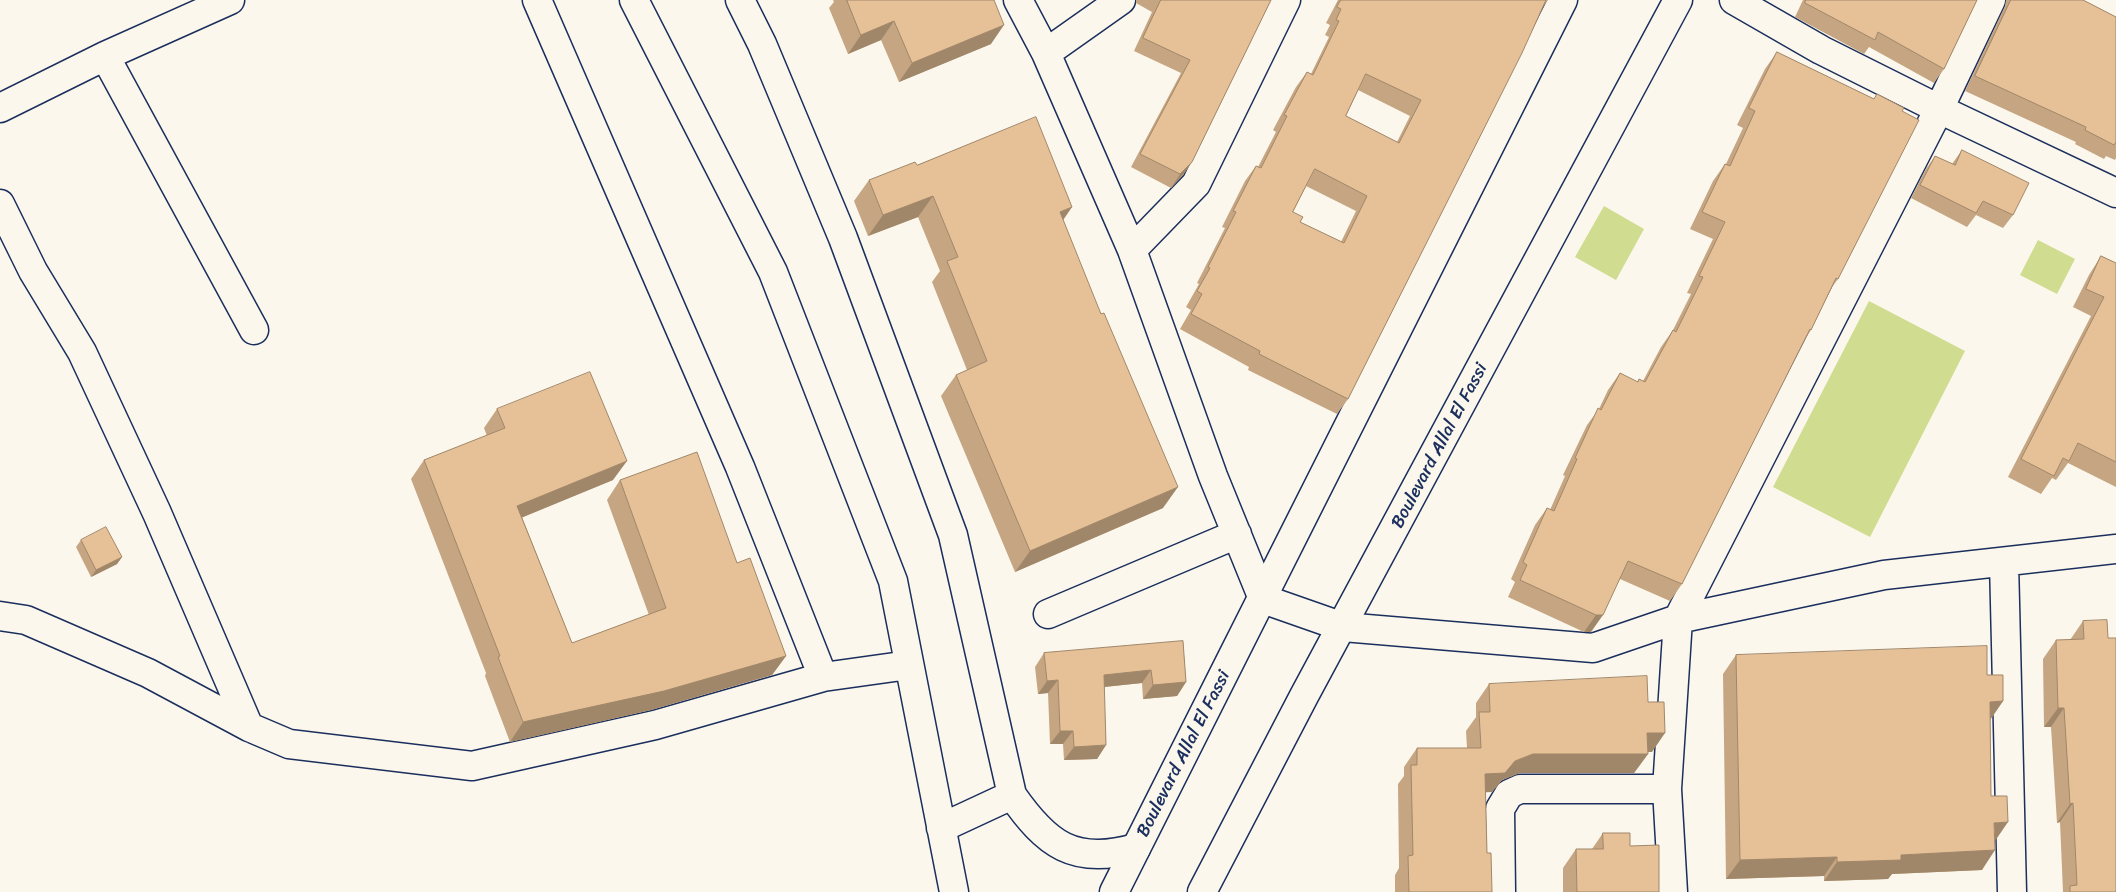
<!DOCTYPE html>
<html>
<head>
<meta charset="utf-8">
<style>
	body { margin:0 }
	canvas { display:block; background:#fbf7ec }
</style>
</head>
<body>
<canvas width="2116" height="892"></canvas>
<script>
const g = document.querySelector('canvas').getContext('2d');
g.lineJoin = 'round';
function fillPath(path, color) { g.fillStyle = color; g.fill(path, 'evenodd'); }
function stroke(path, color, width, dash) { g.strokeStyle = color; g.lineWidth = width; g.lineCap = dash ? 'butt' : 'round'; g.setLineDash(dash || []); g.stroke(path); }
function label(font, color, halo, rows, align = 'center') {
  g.font = font + ' Sriracha,sans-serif'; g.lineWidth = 4.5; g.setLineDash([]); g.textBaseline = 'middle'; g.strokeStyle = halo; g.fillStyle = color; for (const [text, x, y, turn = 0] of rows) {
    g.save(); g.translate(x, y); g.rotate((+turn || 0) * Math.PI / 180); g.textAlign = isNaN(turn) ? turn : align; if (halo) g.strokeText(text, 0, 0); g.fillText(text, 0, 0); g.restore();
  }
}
const green = new Path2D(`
	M1604 206 1644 229 1616 280 1575 257Z
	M2038 240 2075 259 2057 294 2020 275Z
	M1869 301 1965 351 1870 537 1773 487Z`);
const minor = new Path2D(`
	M537 0 740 467 823 677
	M634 0 773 272 893 581 954 892
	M740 0 762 44 843 238 953 535 1012 795C1046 844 1074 866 1136 848
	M1018 0 1046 53 1132 250 1213 476 1263 599 1343 627 1593 648 1678 619 1884 575 2116 549
	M1734 0 1821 50 1939 109 2116 193
	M1046 53 1121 0
	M105 56 254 330
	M0 108 105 56 230 0
	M0 204 33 271 82 352 157 513 249 727 289 744 472 766 655 725 823 677 909 665
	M1132 250 1196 184 1286 0
	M2004 562 2012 892
	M1048 614 1237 534
	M0 616 26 620 148 673 249 727
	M941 828 1012 795
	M1501 892 1500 809 1509 794 1520 789H1667
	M1673 892 1667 789 1678 619 1939 109 1991 0`);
const major = new Path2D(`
	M1114 892 1563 0
	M1202 892 1304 696 1678 0`);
const wall = new Path2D(`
	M833 0H994L991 44 899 82 881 40 848 54 829 8 834 2Z
	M1136 0H1271L1192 162 1183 175 1171 188 1131 167 1181 73 1134 51 1152 12 1136 3Z
	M1338 0H1548L1542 8 1348 399 1337 414 1248 370 1249 367 1180 329 1191 310 1186 307 1199 284 1197 283 1225 228 1222 227 1245 181 1256 166 1258 167 1276 132 1273 130 1296 87 1307 72 1311 74 1329 37 1325 35 1330 25 1326 23ZM1358 90 1410 116 1397 142 1346 116ZM1306 186 1356 211 1341 242 1300 222 1293 212Z
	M1803 0H1977L1944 69 1934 83 1869 47 1864 54 1795 17Z
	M2006 0H2083L2116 17V158L2115 160 2106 156 2104 159 2075 144 2076 142 1965 91 2005 6Z
	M1777 52 1874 99 1877 94 1902 111 1838 279 1832 287 1811 330 1803 342 1682 584 1670 601 1620 579 1591 632H1584L1508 597 1515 582 1511 579 1535 525 1547 508 1550 510 1565 476 1563 475 1587 425 1599 409 1608 390 1620 373 1637 382 1639 379 1643 381 1661 347 1673 330 1691 294 1687 293 1713 239 1690 229 1713 181 1725 164H1726L1743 128 1737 125 1765 69Z
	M1962 150 2013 215 2003 228 1976 215 1967 227 1911 198 1926 169 1935 156 1952 164Z
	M917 165 1072 207 1063 219 1163 508 1015 572 941 396 956 375 967 370 932 282 940 271 918 217 868 236 854 201 869 180Z
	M2101 256 2116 263V487L2068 463 2056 480 2052 478 2041 494 2008 477 2091 316 2073 307 2089 275Z
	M497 409 613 480 522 517 572 643 649 615 607 500 620 480 737 563 786 656 772 675 651 710 510 742 485 676 486 673 411 479 424 460 487 436 484 428Z
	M81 540 122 557 117 564 91 577 76 547Z
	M2083 621 2116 892H2063L2060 822 2057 823 2051 727H2044L2043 659 2056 640H2070Z
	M1183 641 1186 682 1177 696 1143 699 1142 683 1104 687 1106 745 1097 759 1064 760 1063 744H1050L1048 693 1038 694 1035 667 1044 653Z
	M1736 655 1987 675 2003 701 1990 720 1991 796 1995 841 1982 870 1892 874 1888 879 1824 881V876L1726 879 1723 674Z
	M1489 684 1648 702 1652 752H1648V754L1634 773H1520L1502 780 1492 792H1485L1487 853 1492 892H1395V875L1399 868 1398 784 1404 776V767L1417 748H1467L1466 731 1476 717V703Z
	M1603 833 1630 846 1659 892H1563V868L1576 849H1592Z`);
const shadedWall = new Path2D(`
	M894 21 881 40 848 54 861 35Z
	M1004 25 991 44 899 82 912 63Z
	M1192 162 1183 175 1171 188 1180 174Z
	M933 196 918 217 868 236 883 215Z
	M1072 207 1057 229 1060 212Z
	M627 461 613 480 504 525 517 506Z
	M1178 487 1163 508 1015 572 1030 551Z
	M122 557 117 564 91 577 96 570Z
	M1596 615H1603L1591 632H1584Z
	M786 656 772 675 651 710 510 742 523 722Z
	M1151 670 1142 683 1094 688 1104 675Z
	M1058 680 1048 693 1038 694 1047 681Z
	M1186 682 1177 696 1143 699 1153 685Z
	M2003 701 1990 720V702Z
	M2058 708H2064L2051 727H2044Z
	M1060 731H1073L1063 744H1050Z
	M1647 733H1665L1652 752H1634Z
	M1106 745 1097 759 1064 760 1074 747Z
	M1533 754H1648L1634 773H1520L1502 780 1492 792 1471 793 1485 774Z
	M2073 803 2060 822 2057 823 2070 804Z
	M2008 822 1995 841 1994 823Z
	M1995 850 1982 870 1892 874 1888 879 1824 881 1837 862 1901 855Z
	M1837 857 1824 876 1726 879 1740 860Z`);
const building = new Path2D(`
	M847 0H994L1004 25 912 63 894 21 861 35Z
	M1161 0H1271L1192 162 1180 174 1140 154 1190 60 1143 38Z
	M1341 0H1546L1522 53 1348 399 1259 354 1260 351 1191 314 1202 294 1197 291 1210 268 1208 267 1236 212 1233 211 1256 166 1261 168 1287 116 1284 115 1307 72 1313 75 1339 21 1336 20 1341 9 1337 7ZM1366 74 1421 100 1399 143 1346 116ZM1315 169 1367 196 1344 243 1300 222 1303 217 1293 212Z
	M1806 0H1977L1944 69 1878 32 1875 40 1805 3Z
	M2011 0H2083L2116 17V142L2114 145 2085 130 2086 127 1975 76Z
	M1777 52 1874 99 1877 94 1904 108 1902 111 1919 120 1838 279 1836 278 1811 330 1810 329 1682 584 1628 561 1603 615H1596L1520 580 1527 565 1523 562 1547 508 1554 511 1577 459 1575 458 1598 408 1601 410 1620 373 1638 382 1639 379 1645 382 1673 330 1676 332 1703 277 1699 276 1725 222 1702 212 1725 164 1730 166 1755 111 1749 108Z
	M1036 117 1072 207 1060 212 1101 314 1104 313 1178 487 1030 551 956 375 987 361 947 261 958 257 933 196 883 215 869 180 915 162 917 165Z
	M1962 150 2029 183 2013 215 1983 201 1976 213 1920 185 1935 156 1955 165Z
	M2101 256 2116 263V462L2078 443 2069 461 2063 458 2054 476 2021 459 2104 297 2086 289Z
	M590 372 627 461 517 506 572 643 666 608 620 480 697 452 737 563 750 558 786 656 664 691 523 722 498 657 500 656 424 460 505 428 497 409Z
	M106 527 122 557 96 570 81 540Z
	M2107 620 2108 638H2116V892H2070V886L2077 885 2073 803 2070 804 2064 708H2058L2056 640 2084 639 2083 621Z
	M1183 641 1186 682 1153 685 1151 670 1104 675 1106 745 1074 747 1073 731H1060L1058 680 1047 681 1044 653Z
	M1987 646V675H2003V701L1990 702 1991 796H2007L2008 822 1994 823 1995 850 1901 855V860L1837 862V857L1740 860 1736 655Z
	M1647 676 1648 702H1664L1665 733H1647L1648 754H1533L1515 761 1505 773 1485 774 1487 853H1491L1492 892H1409L1408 856 1413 855 1411 765H1417V748H1481L1479 712H1490L1489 684Z
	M1603 833H1630V846L1659 845V892H1577L1576 849H1603Z`);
const streetNames = [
	["Boulevard Allal El Fassi",1440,446,-62],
	["Boulevard Allal El Fassi",1184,754,-63]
];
fillPath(green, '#d0dc8f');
stroke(minor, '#1b2f5e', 31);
stroke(major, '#1b2f5e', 31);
stroke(minor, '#fbf7ec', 28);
stroke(major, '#fbf7ec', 28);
fillPath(wall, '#c6a682');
fillPath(shadedWall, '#a1876a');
fillPath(building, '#e6c197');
stroke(building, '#a1876a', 1);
label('18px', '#1b2f5e', '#fbf7ec', streetNames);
</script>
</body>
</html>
